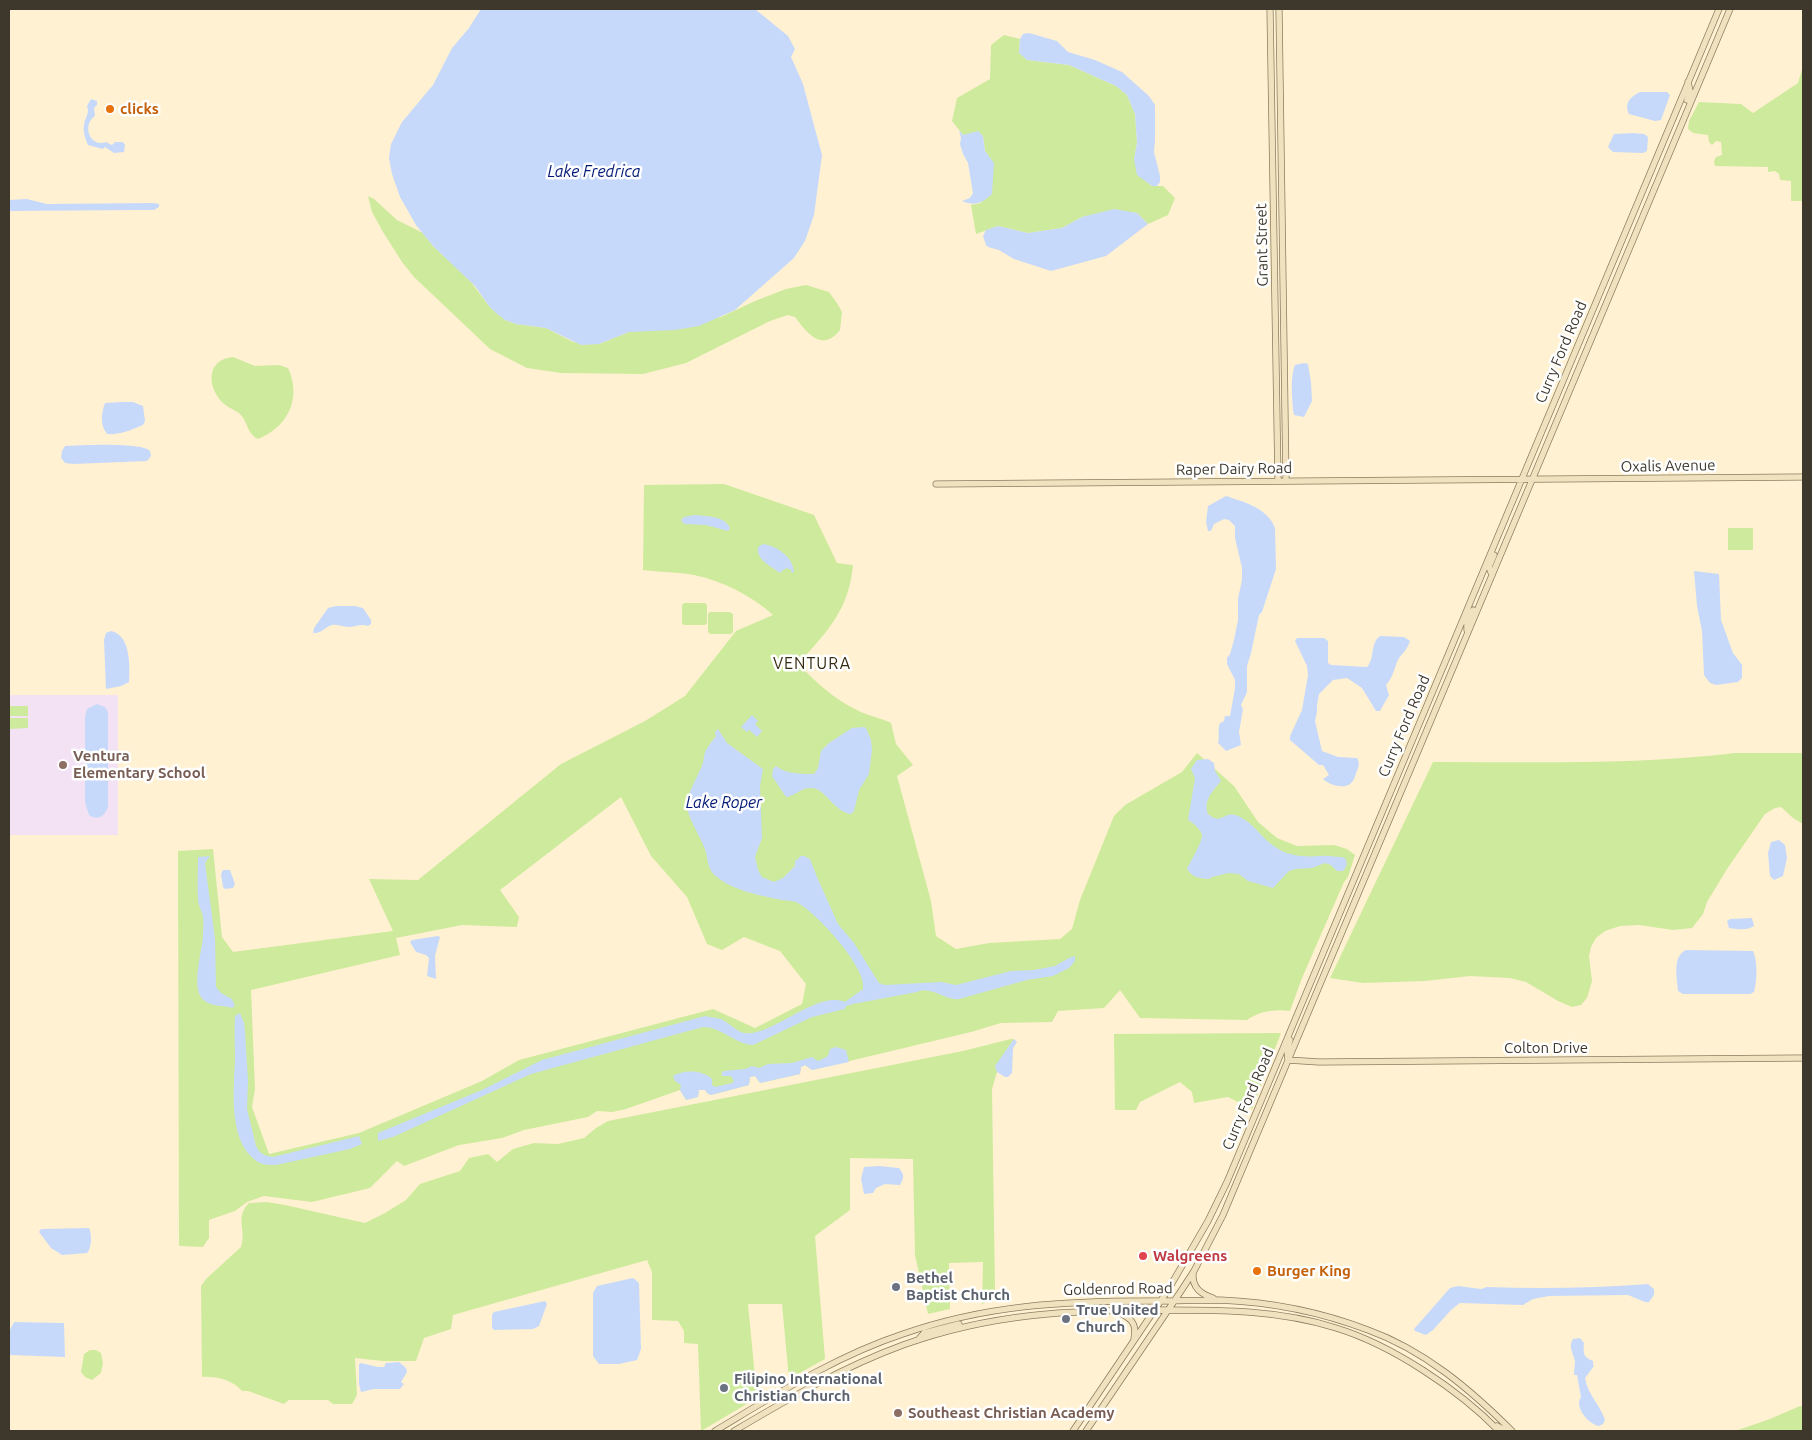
<!DOCTYPE html>
<html>
<head>
<meta charset="utf-8">
<style>
	body { margin:0 }
	#map { position:relative; width:1812px; height:1440px; overflow:hidden; background:#fff1d1; font-family:Ubuntu,sans-serif }
	canvas { display:block }
	.frame { position:absolute; inset:0; border:10px solid #3e382c; pointer-events:none }
</style>
</head>
<body>
<div id="map">
<canvas width="1812" height="1440"></canvas>
<div class="frame"></div>
</div>
<script>
const g = document.querySelector('canvas').getContext('2d');
g.lineJoin = 'round';
function fillPath(path, color) { g.fillStyle = color; g.fill(path, 'evenodd'); }
function stroke(path, color, width, dash) { g.strokeStyle = color; g.lineWidth = width; g.lineCap = dash ? 'butt' : 'round'; g.setLineDash(dash || []); g.stroke(path); }
function label(font, color, halo, rows, align = 'center') {
  g.font = font + ' Ubuntu,sans-serif'; g.lineWidth = 5; g.setLineDash([]); g.textBaseline = 'middle'; g.strokeStyle = halo; g.fillStyle = color; for (const [text, x, y, turn = 0] of rows) {
    g.save(); g.translate(x, y); g.rotate((+turn || 0) * Math.PI / 180); g.textAlign = isNaN(turn) ? turn : align; if (halo) g.strokeText(text, 0, 0); g.fillText(text, 0, 0); g.restore();
  }
}
const education = new Path2D(`
	M9 695H118V835H9Z`);
const green = new Path2D(`
	M1004 35 1020 39 1019 53 1027 60 1069 65 1116 86 1127 95 1135 114 1137 143 1134 159 1151 186H1163L1175 198 1168 215 1148 224 1137 213 1129 212 1082 217 1062 228 1028 233 998 226 976 234 971 205 981 203 994 164 985 151 983 136 963 135 952 121 957 98 990 79 991 45Z
	M1803 66V201H1791V181L1780 180 1779 174 1775 171 1768 172V167L1715 166 1714 161 1716 157 1722 155 1721 142 1716 141 1712 145 1709 142 1708 135 1693 133 1688 129 1689 121 1699 102 1741 104 1753 113 1798 83Z
	M368 196 374 199 397 220 423 233 433 246 468 278 489 306 505 320 516 324 546 328 573 342 599 344 629 332 646 330 721 317 755 301 786 289 806 285 829 292 837 303 842 312 840 330C822 353 807 333 795 317L788 315 770 321 686 363 643 374 561 373 527 368 490 349 414 277 402 262 383 232 372 212Z
	M233 357 255 366 279 365 288 368C302 398 288 427 258 439 247 434 248 422 240 414 234 409 226 407 221 401 206 384 208 359 233 357Z
	M724 484 814 515 837 563 853 565C849 610 827 632 798 664 817 683 836 701 861 712 870 716 881 718 891 723L896 744 913 765 897 776 931 901 936 936 956 949 989 943 1060 939 1072 929 1080 900 1114 816 1125 805 1182 772 1197 753 1234 786 1258 822 1277 838 1297 846 1334 845 1347 849 1355 855 1348 877 1344 882 1302 978 1290 1011C1275 1009 1260 1011 1247 1020L1140 1018 1120 990 1104 1008 1058 1011 1052 1022 1001 1023 971 1032 812 1070 805 1065 801 1067 800 1074 760 1083 755 1076 750 1077 749 1085 711 1095 707 1093 705 1090H699L698 1097 686 1100 680 1090 626 1109 612 1112 597 1111 588 1117 524 1130 502 1138 459 1145 404 1166 397 1161 370 1188 312 1202 264 1196 247 1202 235 1211 209 1220V1238L203 1247 179 1246 178 851 213 849 222 937 233 952 393 931 369 879 418 880 561 764 645 721 685 696 736 631 773 615C751 595 722 581 694 575 678 572 660 572 643 570L644 485ZM621 797 651 856 687 897 707 944 722 950 744 937 780 951 806 984 802 1004 755 1028 713 1009 519 1060 482 1081 359 1133 269 1154 252 1107 255 1089 251 990 400 955 396 938 462 925 517 927 519 917 500 890Z
	M1728 528H1753V550H1728Z
	M684 603H705L707 605V623L705 625H684L682 623V605Z
	M710 612H730L733 614V632L731 634H710L708 632V614Z
	M10 706H28V716H10Z
	M10 718H28V728L10 729Z
	M1735 753H1803V824L1793 818 1781 807 1775 808 1765 814 1727 869 1707 902 1703 914 1692 928 1673 930 1639 925 1620 926 1605 931 1596 938 1591 947 1589 956 1592 981 1587 998 1581 1005 1572 1007 1558 1001 1526 982 1510 978 1470 976 1425 981 1363 983 1330 978 1433 762C1534 762 1635 765 1735 753Z
	M1281 1033 1252 1109 1228 1097 1194 1103 1192 1092 1180 1082 1140 1102 1136 1110H1115L1114 1034Z
	M1011 1039H1014L996 1066 997 1072 992 1089 995 1290 982 1305 983 1262 949 1263 950 1309 928 1314 915 1255 913 1159 850 1158V1210L815 1236 825 1359 789 1379 782 1304H748L757 1398 701 1431 698 1344 684 1343V1331L678 1321 652 1320V1272L647 1260 453 1315 451 1329 424 1338 416 1361H383L355 1358 357 1395 352 1404H333L328 1400H289L284 1404 248 1391H242C233 1380 215 1376 202 1377L201 1286 206 1279 241 1247C247 1230 234 1218 249 1203L267 1202 285 1205 365 1223 385 1213 406 1200 420 1184 460 1171 469 1158 488 1154 497 1162 513 1149 534 1143 558 1144 584 1138 596 1128 608 1121 963 1051Z
	M90 1350H96L101 1353 103 1363 101 1373 92 1380 85 1377 81 1372 84 1354Z
	M1800 1406H1803V1431H1735L1770 1419Z`);
const water = new Path2D(`
	M481 9H755L788 36 795 49 791 57 803 84 822 155 814 215 805 241 794 258 735 310 699 326 675 330 629 332 599 344 581 345 546 328 516 324 505 320 496 313 489 306 475 286 433 246 416 225 400 197 392 174 389 158 391 144 402 122 433 85 452 48 469 28Z
	M1029 33 1057 41 1068 52 1095 60 1122 72 1149 96 1155 105V141L1154 152 1160 176V182L1157 186H1152L1137 175 1134 159 1137 143 1135 114 1127 95 1116 86 1069 65 1027 60 1019 53 1020 39 1023 34Z
	M1640 92H1667L1670 95 1661 120 1655 121 1629 114C1624 103 1630 97 1640 92Z
	M91 99 97 101V105L94 108 95 116C82 124 89 148 106 142L112 145 115 142H123L125 145 124 152 114 153 105 147 103 149 88 145C85 138 83 132 84 125 85 117 90 114 87 106Z
	M959 130 963 135 978 131 983 136 985 151 994 163 992 194C981 204 975 206 962 201L970 198 973 193 968 163 963 154 960 144 961 138Z
	M1633 133 1644 134 1648 137 1647 151 1643 153 1613 152 1608 147 1614 134Z
	M27 199 47 204 153 203 159 204V207L154 210H139L9 211V200Z
	M1114 209 1137 213 1148 224 1106 256 1051 271 1014 259 999 250 988 247 986 245 983 236 986 230 998 226 1028 233 1062 228 1082 217Z
	M1304 363 1308 364 1311 382 1312 401 1304 417 1294 415C1292 403 1290 377 1295 365Z
	M122 402H133L143 406 145 421 143 425C131 430 120 435 107 434 100 425 101 414 105 403Z
	M65 446C80 445 142 442 150 451L151 456 147 461 73 464 65 463 61 458 62 451Z
	M1226 496C1243 502 1267 507 1275 528L1276 569 1262 612 1259 615 1251 653 1247 666V692L1241 705 1243 709 1239 732 1241 745 1226 751 1218 743C1220 736 1217 730 1220 723L1224 721 1225 716H1230L1235 688V680L1227 664V658L1230 654 1234 640 1238 620V599L1242 580V568L1235 538V526L1229 520 1224 519 1214 524 1211 531H1208L1206 522 1208 506Z
	M695 515C707 517 724 515 730 528L728 531 706 525 684 524 681 520 684 517Z
	M763 544C777 546 793 557 794 572L792 573 791 570 787 568 783 570 780 573C771 566 756 560 758 547Z
	M1694 571 1719 574 1721 620 1733 653 1742 665V678L1738 682 1716 685 1710 683 1704 675 1702 631 1697 606Z
	M336 606H355L363 608 371 620V624L368 626C360 623 356 627 348 627 343 627 337 624 332 625 324 627 322 634 313 633L314 628 328 608Z
	M111 631C131 635 130 667 129 682L121 686 106 689 104 640 106 633Z
	M1380 636 1404 637 1410 641C1406 653 1401 653 1397 662 1394 670 1392 679 1386 685L1389 695 1380 711H1376L1362 688 1347 678 1333 680 1319 694 1317 705V712L1315 721 1322 751 1338 757 1357 758C1360 763 1359 767 1356 773 1355 777 1354 781 1350 784 1343 789 1329 785 1323 779L1329 775 1323 765H1319L1290 740V736L1302 710 1308 675 1307 666 1295 641 1297 638H1324L1328 641V663L1331 665 1367 667C1375 659 1370 643 1380 636Z
	M97 704 105 707 108 712V807C105 816 98 821 89 815L85 802V717L87 709Z
	M752 715 758 721 755 724 762 731 757 737 749 730 747 732 741 727Z
	M864 727 866 728 871 740 872 750 869 774 859 790 854 811 851 814C834 812 826 789 812 788 801 787 796 796 786 797L772 776 773 769 776 766C786 774 801 774 814 774L818 768 821 751 829 743 852 728Z
	M718 729 727 743 763 769 760 786 762 838 755 857 758 870 762 877 774 882 783 878 795 866V861L801 856H804L810 859 817 877 838 924 854 943 879 983 885 985 941 982 956 985 1011 971 1034 970 1055 966 1069 958 1075 956V961L1069 968 1053 976 1027 980 959 999C945 1001 931 985 917 992L853 1004 846 1006 845 1009 812 1017 753 1045C735 1044 722 1027 703 1027L531 1074 393 1137 378 1141V1133L482 1090 542 1060 705 1016C710 1017 716 1018 721 1019 728 1022 736 1031 744 1033 771 1038 816 990 845 1002L863 989C868 968 814 910 796 902 790 900 783 901 777 899 758 895 732 890 717 877 706 869 709 858 704 847 701 838 686 814 687 805 688 790 698 777 703 763 704 759 704 755 705 752 708 746 712 741 716 736L715 732Z
	M1208 759 1214 763 1215 771 1221 781C1213 791 1203 800 1208 814 1222 826 1224 811 1235 815 1252 820 1260 837 1274 846 1288 857 1305 857 1321 856 1328 855 1334 857 1341 857L1345 858C1348 864 1347 866 1343 871H1337L1331 865 1325 863 1312 868 1296 869 1289 871 1273 888 1248 881 1239 874 1229 873 1212 877 1209 879C1199 878 1193 878 1187 869 1190 862 1203 841 1202 835 1201 829 1192 822 1188 820L1195 778 1191 769 1197 760Z
	M1779 840 1785 845 1787 858 1783 876 1774 880 1770 876 1768 853 1771 842Z
	M210 856 205 863 215 939 216 987 221 993 232 999 235 1006 232 1008C221 1004 209 1008 201 997 192 983 202 952 203 936 203 931 204 923 203 917 202 911 198 905 198 899 197 885 198 871 198 857Z
	M223 870H230L235 884 233 888 225 889 223 887 221 874Z
	M1752 918 1754 926C1747 931 1737 929 1729 928L1727 921 1730 919Z
	M438 936 440 937 435 956 436 979 427 976 429 958 426 955 416 952 410 942 412 940Z
	M1686 950 1753 951C1758 962 1757 981 1754 992L1750 994H1683L1678 991C1677 978 1672 956 1686 950Z
	M240 1013 244 1023 245 1032 248 1081 247 1109 256 1146C260 1154 265 1156 273 1157L359 1136 362 1144 350 1149 276 1165C268 1165 260 1165 254 1159 228 1138 234 1089 235 1059 235 1045 234 1031 235 1016Z
	M1014 1039 1017 1042 1013 1048 1012 1073 1008 1077H1005L997 1072 995 1066Z
	M836 1047 846 1050 849 1062 812 1070 805 1065 801 1067 800 1074 760 1083 755 1076 750 1077 749 1085 711 1095 707 1093 705 1090H699L698 1097 686 1100 680 1090 681 1085 675 1081 673 1076C684 1069 703 1070 712 1079V1085L715 1087 732 1083 734 1081 731 1076H722V1073L724 1071 745 1069 752 1066 759 1068 768 1064 792 1063 812 1057 818 1061 828 1056 830 1049Z
	M879 1166 899 1168C905 1175 904 1178 900 1185L885 1184 876 1188 873 1193 864 1194 861 1179 864 1167Z
	M89 1228C92 1234 92 1248 87 1253L62 1255 51 1248 39 1232 41 1229Z
	M633 1278 639 1283 641 1349 637 1360 619 1364H599L593 1356V1293L597 1286Z
	M1648 1284 1654 1289V1295L1649 1302H1645L1628 1295 1549 1296 1533 1299 1523 1305 1460 1303 1451 1310 1433 1330 1426 1335 1415 1331 1414 1329 1450 1288 1458 1286 1481 1289 1487 1287C1541 1289 1595 1288 1648 1284Z
	M545 1301 547 1304 539 1326 533 1329 494 1330 492 1328V1315L494 1312Z
	M14 1322 64 1323 65 1357 10 1355V1330Z
	M1580 1338 1584 1343C1583 1353 1583 1357 1593 1361V1365L1594 1366 1585 1378C1588 1395 1600 1405 1605 1420L1603 1424 1599 1426C1588 1424 1574 1407 1581 1397L1577 1375H1574C1574 1370 1575 1365 1575 1361 1573 1352 1568 1347 1573 1339Z
	M399 1362 406 1368 407 1372 401 1382 404 1384 400 1389H374L361 1392 359 1384V1364L361 1363 378 1367H384L386 1363Z`);
const secondary = new Path2D(`
	M1270 9 1278 481
	M1279 9 1286 481
	M1687 100 1690 91 1688 82
	M936 484 1803 477
	M1492 575 1489 567 1494 555
	M1467 630V622L1473 610
	M1288 1060 1319 1062 1803 1058
	M1288 1060 1287 1050 1290 1040
	M1193 1273C1192 1288 1201 1294 1213 1298
	M1116 1311C1129 1317 1138 1322 1134 1339
	M918 1340 924 1333 959 1324
	M1497 1426 1506 1431
	M715 1431C775 1395 836 1356 903 1334 986 1305 1064 1301 1151 1301 1174 1301 1197 1300 1220 1300 1271 1302 1321 1312 1368 1330 1424 1350 1471 1390 1512 1431
	M734 1431C788 1399 843 1367 903 1345 992 1313 1071 1310 1164 1310 1223 1310 1280 1310 1336 1328 1392 1345 1459 1390 1499 1431
	M1073 1431 1168 1290 1208 1221 1227 1182 1719 9
	M1086 1431 1181 1291 1194 1271 1223 1215 1730 9`);
const markers = [
	[110,109,5,"#e8710a"],
	[63,765,5,"#8d6e63"],
	[1143,1256,5,"#e0444e"],
	[1257,1271,5,"#e8710a"],
	[896,1287,5,"#6b7280"],
	[1066,1319,5,"#6b7280"],
	[724,1388,5,"#6b7280"],
	[898,1413,5,"#8d6e63"]
];
const foodNames = [
	["clicks",120,109],
	["Burger King",1267,1271]
];
const streetNames = [
	["Grant Street",1262,245,-91],
	["Curry Ford Road",1561,352,-67],
	["Oxalis Avenue",1668,466,-1],
	["Raper Dairy Road",1234,469,-1],
	["Curry Ford Road",1404,726,-67],
	["Colton Drive",1546,1048],
	["Curry Ford Road",1248,1099,-67],
	["Goldenrod Road",1118,1289,-1]
];
const educationNames = [
	["Ventura",73,756],
	["Elementary School",73,773],
	["Southeast Christian Academy",908,1413]
];
const healthNames = [
	["Walgreens",1153,1256]
];
const worshipNames = [
	["Bethel",906,1278],
	["Baptist Church",906,1295],
	["True United",1076,1310],
	["Church",1076,1327],
	["Filipino International",734,1379],
	["Christian Church",734,1396]
];
const waterNames = [
	["Lake Fredrica",594,172],
	["Lake Roper",724,803]
];
const neighbourhoodNames = [
	["VENTURA",812,664]
];
fillPath(education, '#f3e2f3');
fillPath(green, '#ceea9c');
fillPath(water, '#c7d9fb');
stroke(secondary, '#897d60', 7);
stroke(secondary, '#f1e2bf', 5.5);
for (const [x, y, r, color] of markers) { const dot = new Path2D(); dot.arc(x, y, r, 0, 2 * Math.PI); g.fillStyle = color; g.fill(dot); stroke(dot, '#fff', 2); }
label('bold 15px', '#c56008', '#fff', foodNames, 'left');
label('15px', '#3e382c', '#fff', streetNames);
label('bold 15px', '#785e54', '#fff', educationNames, 'left');
label('bold 15px', '#be3a42', '#fff', healthNames, 'left');
label('bold 15px', '#5b616d', '#fff', worshipNames, 'left');
label('italic 16px', '#011876', '#fff', waterNames);
g.letterSpacing = '1px';
label('16px', '#372c11', '#fff', neighbourhoodNames);
g.letterSpacing = '0px';
</script>
</body>
</html>
